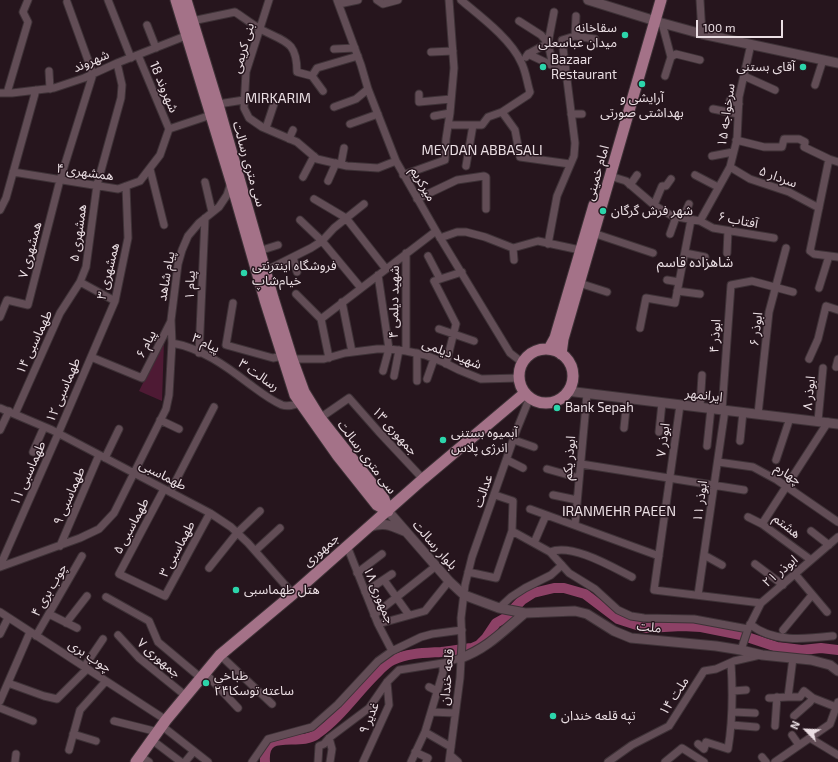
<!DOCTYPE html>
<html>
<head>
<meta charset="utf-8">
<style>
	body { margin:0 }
	#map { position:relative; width:838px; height:762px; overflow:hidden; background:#26151d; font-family:"Exo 2",sans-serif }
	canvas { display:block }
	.north { position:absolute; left:786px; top:710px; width:40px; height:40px; -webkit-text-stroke:3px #26151d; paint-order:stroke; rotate:294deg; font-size:11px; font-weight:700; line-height:16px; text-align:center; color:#eadee3 }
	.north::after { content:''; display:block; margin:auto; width:14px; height:18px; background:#eadee3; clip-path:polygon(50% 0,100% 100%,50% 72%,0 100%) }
	.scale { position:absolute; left:696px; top:20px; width:87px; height:18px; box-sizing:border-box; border:2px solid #eadee3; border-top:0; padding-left:5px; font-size:12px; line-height:14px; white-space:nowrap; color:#eadee3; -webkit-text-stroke:3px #26151d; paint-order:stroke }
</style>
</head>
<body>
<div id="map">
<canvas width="838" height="762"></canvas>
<div class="north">N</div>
<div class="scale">100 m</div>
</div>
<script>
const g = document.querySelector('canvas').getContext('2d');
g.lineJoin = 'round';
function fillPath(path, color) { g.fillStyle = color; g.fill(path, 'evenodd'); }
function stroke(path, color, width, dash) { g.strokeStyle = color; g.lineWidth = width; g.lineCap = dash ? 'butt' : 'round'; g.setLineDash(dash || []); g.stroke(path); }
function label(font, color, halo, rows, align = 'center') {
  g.font = font + ' "Exo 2","Noto Sans Arabic",sans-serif'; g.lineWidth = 3; g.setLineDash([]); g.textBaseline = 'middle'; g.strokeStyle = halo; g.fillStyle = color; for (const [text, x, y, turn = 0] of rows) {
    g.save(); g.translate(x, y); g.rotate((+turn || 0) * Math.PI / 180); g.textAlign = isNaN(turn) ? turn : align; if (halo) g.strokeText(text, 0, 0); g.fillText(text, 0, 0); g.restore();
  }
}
const green = new Path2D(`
	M164 341 162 401 139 391Z`);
const river = new Path2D(`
	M265 762C262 726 299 748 317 734 340 718 355 695 375 675 380 670 386 663 393 660 408 653 425 653 441 652 451 651 462 649 472 648L479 645 486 638 496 623 505 618 522 600 533 593 554 588H564L585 594 618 619 646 628 682 626 701 627 741 635 777 647 802 650 821 648 838 650`);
const street = new Path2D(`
	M108 0 131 58
	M269 0 246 72 244 108 249 118 262 127 297 142 317 159 347 166 378 168 396 161
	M337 0 361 65 368 89 396 161 436 231 510 353 523 363
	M377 0 383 4 398 0
	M700 0 702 34
	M339 4 358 0
	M192 21 235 12C244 18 253 25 262 30 285 42 297 41 297 72L312 76 323 91
	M519 21 541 35 548 43
	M662 23 671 57 665 76
	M147 25 156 48
	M575 36 576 16
	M334 49 355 48
	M431 52 453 51
	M528 54 566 72
	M138 55 169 129
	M526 57 528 54 548 43
	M671 57 676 54 700 60
	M553 66 548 43 554 12
	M49 71 50 89
	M312 76 317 68 358 56
	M744 76 775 90
	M815 85 823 60
	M0 93H12L54 88 84 78 117 63 188 35
	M7 93 28 22 23 12 28 0
	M419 94V102L451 99
	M730 100 739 104
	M218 104 244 100
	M334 107 356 99 368 89
	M713 109 738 114
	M502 112 515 130 520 157 570 164
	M571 114H582
	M434 116 450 113
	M350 124 378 114
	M448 125H482L488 117 502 112 528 95 530 92C527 83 526 71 521 62 511 39 480 16 461 0
	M266 128 274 104
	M169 129 211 115
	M289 139 293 130
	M736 140 764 147H782L784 139H799L805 142 804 147 829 159 838 162
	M712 156 733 152
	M829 159 810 251 814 254 838 257
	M341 164 344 148
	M466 166 473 125
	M730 167 750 179 789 192 819 208
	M150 169 164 225
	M13 172 118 189 140 181 160 155 169 129
	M403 175 445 160 446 139 450 113 454 68 449 0
	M695 175 718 187
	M610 176 626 181 654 205 672 216 700 221 713 228 774 238
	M303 177 314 156
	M328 181 336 163
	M205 182 212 212
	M630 185 637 175
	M314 199 346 218 386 269
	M417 199 457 180 484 176 486 177V209
	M654 205 662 186H666L671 179
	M0 210 6 198 36 90
	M683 218 689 204
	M300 220 322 241 361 288
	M700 221 730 167 737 139 739 97 751 44
	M593 233 653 253
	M670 234 676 217
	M440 238 457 232H466L485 237 513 248 538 241 580 250
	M548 244 557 196 574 156 575 143 562 40 575 36 595 39
	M513 248 514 260
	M259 251 278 245
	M685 253 705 257
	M727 253 728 231
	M428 256 440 279
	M293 257 297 272
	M265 271 311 248 322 241 334 228 364 204
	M378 275 389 349 383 371
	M667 280 679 282
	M80 282 115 301
	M579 283 607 292
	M819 288 829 256
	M677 291 700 294
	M296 294 321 319 329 358
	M342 302 352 352
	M233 303 226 345 273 358 282 356
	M0 317 7 300 28 305 60 180 93 74 67 2
	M321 319 436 231
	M640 328 646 298 675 303 691 220
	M439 329 474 341
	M172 343C201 348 226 366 248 383 259 391 270 400 282 405 288 407 294 405 300 403
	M406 351V253
	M199 353 205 218
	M91 357 142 378 171 321
	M292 359H324L345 353 377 349H389L406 351 425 355 443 362 459 370 481 379 519 378
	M809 359 818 339 826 306 838 310
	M446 364 456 324 434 281 462 272
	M836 367 838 359
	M394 376 399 350
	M427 379 434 359
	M417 381V353
	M680 405 654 590 761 603
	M700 407 702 375
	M0 408 52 430 210 513 231 527 248 543 293 594
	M722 410 731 285 752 281 793 292
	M15 414 60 313 80 282 86 267 97 185 121 98 122 85 117 63
	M758 414 769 312 786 248
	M320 418 349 398 379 432 423 479
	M160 420 179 429
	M818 421 823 368
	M624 428 627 399
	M0 430 9 411
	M659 432 662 403
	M514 440 534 447
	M740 441 743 412
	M707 446 711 408
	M33 452 44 427
	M105 458 119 429
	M507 460 523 468
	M776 460 790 418
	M718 462 753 467 777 480 838 522
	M581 464 744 490
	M547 469 579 478
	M164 489 119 574 165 596 210 513
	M170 492 214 407
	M553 495 577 500
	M530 509 659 556
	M748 517 762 524
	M575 525 587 394
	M512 531 550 552 569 573 595 589 618 610 631 616 644 618 694 619 748 629
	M811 531 829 545
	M534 543 546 515
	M60 546 99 455
	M347 546 378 624 392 651
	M255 551 280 528
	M550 552C572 543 612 567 632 577
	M704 555 722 565
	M811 560 762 524 828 422
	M755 564 783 585
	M0 566 58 434 115 301 128 238 126 186
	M0 567 80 538 99 529 114 513 166 409 169 395 172 343 171 320 178 264 182 250 188 236 199 223 219 207 227 195 231 183
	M209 568 237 533 260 511
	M468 572 496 578 512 531 513 501 495 495
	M357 573 382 554
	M795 574 827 612
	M384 580 409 615
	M365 592 392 574
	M698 595 725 410
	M106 597 149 621 158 642 201 678
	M499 608 511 597 525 588 551 575 562 565
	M0 612 166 720
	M49 614 77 628
	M374 615 436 566
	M66 623 87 596
	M378 624 425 611 449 581
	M750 624C772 643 806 639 833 636
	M783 630 812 595
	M0 634 8 618
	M118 635 139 658 186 696
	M36 636 82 556
	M741 650 748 629 761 603 838 537
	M220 655 272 704
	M84 667 103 639
	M205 673 238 708
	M8 683 44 696 57 699 87 669
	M429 687 437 691
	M733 691 746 690
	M788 697H800L804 691 813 698 836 707
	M769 698 788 697 793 658
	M0 701 30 632
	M0 708 33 721
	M431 712 455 713
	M733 712 755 713
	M794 716 810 702 813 698
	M114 721 158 732
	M732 725 756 727
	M162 726 208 762
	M775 726 777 697
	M425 732 451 747
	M73 734 96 741
	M792 735 799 745
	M329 738 332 749 330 762
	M810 738 838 755
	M152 740 181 762
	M698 744 704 749 706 742 728 749C733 719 733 693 731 663
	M69 750 80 710 106 681
	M415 752 428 758 426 762
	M450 755 458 762
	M140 756 149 762
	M762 757 766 762
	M15 762 16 754
	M185 762 194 751
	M252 762 268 739 312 727 338 704 378 661 392 651 421 637 432 634 462 630
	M318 762 319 746 324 744 329 738 369 708 387 682 399 670 443 663 461 658
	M363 762 389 705 387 682
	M411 762 425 732 443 672V663
	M449 762 460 678 462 643 461 618 465 585 472 557 517 429 530 397
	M608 762 632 745 669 726 704 671 716 669 734 661 760 655
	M665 762 682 748 704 762
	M775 762 830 724 838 702`);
const secondary = new Path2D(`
	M588 0 662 23 702 34 838 63
	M567 391 838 424
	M388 511 449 581 464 595 499 608 525 613 575 611 587 614 614 631 631 638 716 646 741 650 762 655 811 660 830 665 838 671
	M369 527C384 522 390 525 404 531
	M461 658C488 648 503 631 525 613`);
const primary = new Path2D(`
	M176 0 231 181 265 300 295 395 338 456 377 505 388 511
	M186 0 219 108 273 298 292 359 304 392 320 418 384 499 388 511
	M549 349 555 338 594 205
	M519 376a27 27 0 1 1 54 0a27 27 0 1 1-54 0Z
	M561 354 563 339 661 0
	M136 762 166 720 220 655 293 594 423 479 525 393`);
const markers = [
	[625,35,4,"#2cd5ab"],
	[543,67,4,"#2cd5ab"],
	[803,67,4,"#2cd5ab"],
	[642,84,4,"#2cd5ab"],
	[603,211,4,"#2cd5ab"],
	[244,273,4,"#2cd5ab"],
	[557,408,4,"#2cd5ab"],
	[443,440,4,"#2cd5ab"],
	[236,590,4,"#2cd5ab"],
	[206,683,4,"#2cd5ab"],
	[553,716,4,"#2cd5ab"]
];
const poiNames = [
	["سقاخانه",617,28,"right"],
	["میدان عباسعلی",617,43,"right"],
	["Bazaar",551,60],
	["Restaurant",551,75],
	["آقای بستنی",795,67,"right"],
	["آرایشی و",642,98,"center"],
	["بهداشتی صورتی",642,113,"center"],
	["شهر فرش گرگان",611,211],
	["فروشگاه اینترنتی",252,266],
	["خیام‌شاپ",252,281],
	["Bank Sepah",565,408],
	["آبمیوه بستنی",451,433],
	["انرژی پلاس",451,448],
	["هتل طهماسبی",244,590],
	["طباخی",214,676],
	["۲۴ساعته توسکا",214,691],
	["تپه قلعه خندان",561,716]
];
const streetNames = [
	["بنی کریمی",243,48,-74],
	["شهروند",91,61,-23],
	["شهروند 18",164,87,67],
	["سرخواجه ۱۵",726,115,-82],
	["سی متری رسالت",249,164,74],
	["همشهری ۴",85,172,8],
	["امام خمینی",597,173,-74],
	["۵ سردار",778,177,20],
	["میرکریم",423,184,60],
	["آفتاب ۶",738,220,11],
	["۵ همشهری",78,233,-82],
	["۷ همشهری",30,250,-75],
	["۳ همشهری",108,271,-76],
	["پیام شاهد",166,276,-80],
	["۱ پیام",190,285,-88],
	["۴ شهید دیلمی",394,302,-89],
	["ابوذر ۶",756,329,-83],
	["ابوذر ۴",715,336,-86],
	["۱۴ طهماسبی",34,342,-65],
	["۳ پیام",206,343,25],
	["۶ پیام",146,344,-63],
	["شهید دیلمی",452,354,21],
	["۳ رسالت",259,375,35],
	["۱۲ طهماسبی",63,390,-67],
	["۸ ابوذر",809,393,-84],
	["ایرانمهر",704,395,7],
	["۱۳ جمهوری",395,431,48],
	["۷ ابوذر",663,440,-82],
	["سی متری رسالت",367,457,53],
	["ابوذر یکم",569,458,-85],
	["۱۱ طهماسبی",28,473,-66],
	["چهارم",788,474,32],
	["طهماسبی",163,475,27],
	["عدالت",483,491,-71],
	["۹ طهماسبی",69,496,-67],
	["ابوذر ۱۱",700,501,-82],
	["۵ طهماسبی",131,526,-62],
	["هشتم",787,526,39],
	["بلوار رسالت",435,545,49],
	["۳ طهماسبی",177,549,-62],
	["جمهوری",321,550,-41],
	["۲۱ ابوذر",780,571,-40],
	["۴ چوب بری",49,590,-60],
	["جمهوری ۱۸",379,595,67],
	["ملت",649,627,6],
	["چوب بری",90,656,33],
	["۷ جمهوری",159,658,41],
	["قلعه خندان",447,677,-85],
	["۱۴ ملت",674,696,-57],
	["غدیر ۹",369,718,-68]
];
const neighbourhoodNames = [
	["MIRKARIM",278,98],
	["MEYDAN ABBASALI",482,150],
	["شاهزاده قاسم",695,262],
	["IRANMEHR PAEEN",619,511]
];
fillPath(green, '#4e1a34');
stroke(river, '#8d4166', 10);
stroke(street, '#3e3237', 9);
stroke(secondary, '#3e3237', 11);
stroke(primary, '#3e3237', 13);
stroke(street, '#624d56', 7);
stroke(secondary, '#624d56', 9);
stroke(primary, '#a47288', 11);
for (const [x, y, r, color] of markers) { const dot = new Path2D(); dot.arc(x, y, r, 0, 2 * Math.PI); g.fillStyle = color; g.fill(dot); stroke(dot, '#26151d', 1.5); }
label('13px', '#eadee3', '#26151d', poiNames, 'left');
label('13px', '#eadee3', '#26151d', streetNames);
label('14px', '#eadee3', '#26151d', neighbourhoodNames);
</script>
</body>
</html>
